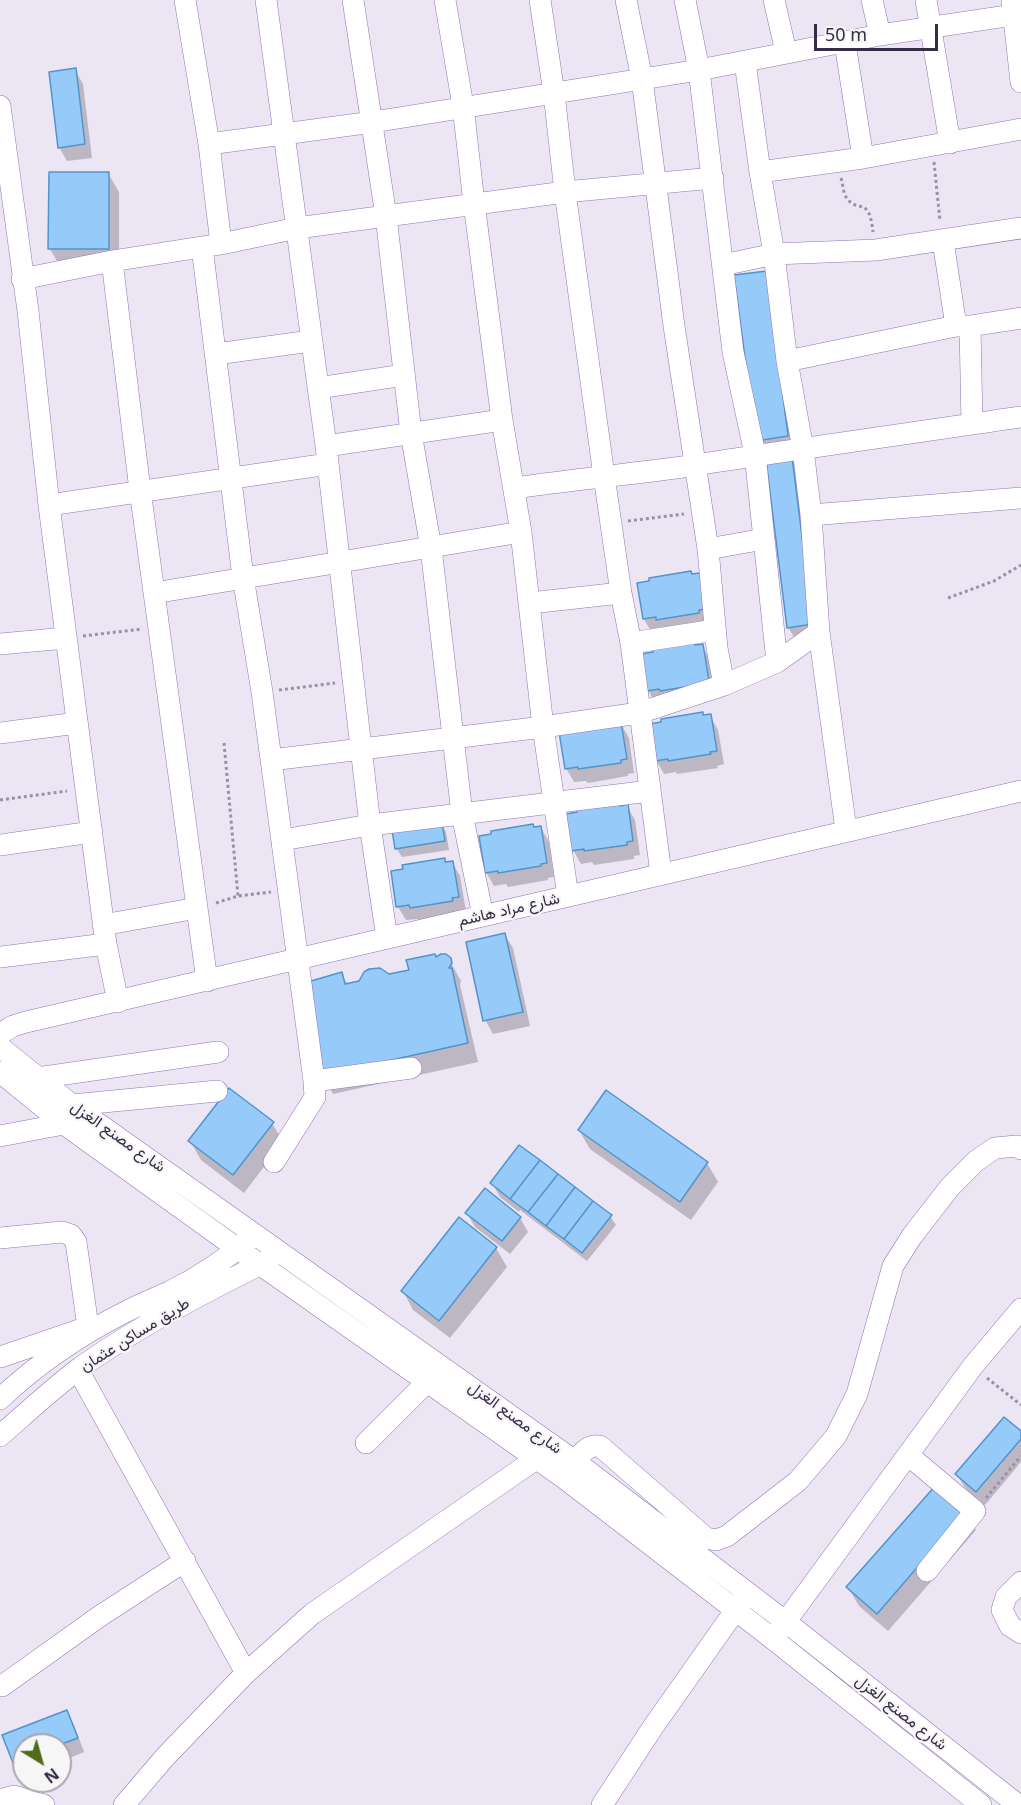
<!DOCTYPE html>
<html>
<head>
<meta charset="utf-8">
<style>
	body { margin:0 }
	#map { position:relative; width:1021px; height:1805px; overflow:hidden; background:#ece5f4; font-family:"Noto Sans",sans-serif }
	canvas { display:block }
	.north { position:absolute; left:12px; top:1733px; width:60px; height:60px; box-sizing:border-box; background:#f6f6f6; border:2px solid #aaa5b0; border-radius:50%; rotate:143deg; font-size:16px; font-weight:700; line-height:24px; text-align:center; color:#382b48 }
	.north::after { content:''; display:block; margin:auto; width:21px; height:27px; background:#526a1b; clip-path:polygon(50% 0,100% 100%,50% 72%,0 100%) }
	.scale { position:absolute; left:814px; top:24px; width:124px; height:27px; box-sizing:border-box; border:3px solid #382b48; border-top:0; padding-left:8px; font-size:18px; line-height:21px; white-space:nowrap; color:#382b48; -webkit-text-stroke:4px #f6f6f6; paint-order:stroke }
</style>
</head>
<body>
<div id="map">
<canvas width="1021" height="1805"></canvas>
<div class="north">N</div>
<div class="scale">50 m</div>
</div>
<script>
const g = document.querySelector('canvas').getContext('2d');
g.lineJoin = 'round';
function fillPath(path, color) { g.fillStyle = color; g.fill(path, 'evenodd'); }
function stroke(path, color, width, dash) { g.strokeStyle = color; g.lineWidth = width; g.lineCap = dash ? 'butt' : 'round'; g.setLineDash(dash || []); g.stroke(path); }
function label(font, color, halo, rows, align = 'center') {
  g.font = font + ' "Noto Sans",Vazirmatn,sans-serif'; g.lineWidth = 4.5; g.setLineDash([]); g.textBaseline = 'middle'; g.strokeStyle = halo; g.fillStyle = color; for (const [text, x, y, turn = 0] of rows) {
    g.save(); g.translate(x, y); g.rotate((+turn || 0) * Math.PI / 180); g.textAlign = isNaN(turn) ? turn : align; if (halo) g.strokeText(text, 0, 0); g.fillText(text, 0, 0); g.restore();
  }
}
const shadow = new Path2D(`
	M75 70 83 84 92 158 67 161 59 147Z
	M108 173 119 192V268H61L50 249V174Z
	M766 272 798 455 790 456 802 477 823 643 799 646 788 627 767 462 757 440Z
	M692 576 712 623 652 633 644 619 639 584Z
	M702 646 710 660 716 695 656 704 648 690 696 647Z
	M710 716 718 730 724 764 717 766 718 768 677 774 676 772 664 774 656 760 704 717Z
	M621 724 629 738 634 773 628 774V776L588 783 586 781 574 782 566 768Z
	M627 806 635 820 640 855 634 856V859L594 865 592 862 581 864 573 850 621 807Z
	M441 823 446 832 449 850 402 857 396 848Z
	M541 828 549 842 554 877 548 878V880L508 887 506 884 494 886 486 872 534 829Z
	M452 862 460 876 466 911 419 921 418 919 406 920 398 907 446 863Z
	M505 935 513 948 530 1026 493 1034 485 1020Z
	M436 959 450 961 461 981 460 985 478 1062 333 1094 322 1075 315 980 341 974 348 985 410 971Z
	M606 1092 707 1163 718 1182 691 1220 590 1149 579 1130Z
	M272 1123 283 1142 244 1193 201 1160 190 1141Z
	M492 1183 610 1216 616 1225 587 1261 520 1210 519 1212 500 1197Z
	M485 1190 520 1218 528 1232 510 1254 475 1227 467 1213Z
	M459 1219 496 1248 507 1267 450 1338 413 1310 403 1291Z
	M1021 1433V1462L985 1505 965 1488 957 1474Z
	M965 1512 976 1530 888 1631 859 1606 848 1587Z
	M66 1712 74 1725 84 1752 60 1762V1745H24V1776L22 1777 4 1736Z`);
const building = new Path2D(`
	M76 68 85 144 58 148 49 72Z
	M49 172H109V249H48Z
	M767 271 788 436 756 441 734 275Z
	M792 457 813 624 787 628 766 460Z
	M691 571 692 574 700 573 705 609 699 610V613L656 620V617L643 619 637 583 649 581V578Z
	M695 642V645L703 644 709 681 703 684 660 691 659 689 647 691 641 654 653 652 652 649Z
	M703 712V715L711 714 717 751 710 752 711 754 668 761V759L655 761 649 724 661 722V719Z
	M621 722 627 759 621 760V763L578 769V767L565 769 559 732Z
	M619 802 620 806 628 804 633 841 627 842V845L584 851V849L571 851 566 814 577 812V809Z
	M442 822 445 841 395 849 392 830Z
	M533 824 534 827 541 826 547 863 541 864V866L498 873V871L485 873 479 836 491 834V831Z
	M445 858V862L453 861 459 897 452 898 453 901 410 908 409 905 396 907 391 871 403 869 402 865Z
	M505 933 523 1012 483 1021 466 942Z
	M435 954 436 957 441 954H446L451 958 452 963 449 968H452L468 1043 320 1076 311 981 342 972 345 984 359 981 364 972 369 969 380 968 389 974 409 970 406 960Z
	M229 1088 274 1122 233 1175 188 1141Z
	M606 1090 708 1162 680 1202 578 1130Z
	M519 1145 540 1160 510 1199 490 1183Z
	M540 1160 558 1174 528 1212 510 1199Z
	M558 1174 575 1187 546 1226 528 1212Z
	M575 1187 593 1201 564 1239 546 1226Z
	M485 1188 521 1217 502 1241 465 1213Z
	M593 1201 612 1215 582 1253 564 1239Z
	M459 1217 497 1247 439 1321 401 1291Z
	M1004 1417 1021 1431V1439L976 1492 955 1474Z
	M936 1485 966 1511 877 1614 846 1587Z
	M67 1710 78 1738 59 1745H24V1759L13 1763 2 1735Z`);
const path = new Path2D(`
	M934 162 940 221
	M841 178C843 184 843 192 846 197 858 215 869 194 873 232
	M628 521 684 514
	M948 598 994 581 1021 565
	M83 636 142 629
	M279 690 335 683
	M224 743 238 896
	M0 800 67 791
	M216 903 238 896 271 892
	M987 1378 1021 1405
	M986 1498 1021 1456`);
const minor = new Path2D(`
	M185 0 209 144 221 244
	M266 0 326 446 370 825 387 938
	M353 0 386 216 411 433 431 548 462 814 483 916
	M445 0 463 106 474 203 502 420 521 532 543 727 568 896
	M540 0 554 93 565 192 604 476 621 593 631 643 661 874
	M626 0 642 79 674 326 708 549 717 648 724 685
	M774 0 786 52
	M872 0 880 35
	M926 0 950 143
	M1012 0 1021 82
	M845 43 863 158
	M745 62 760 172 774 254 787 361 803 449 811 515 819 632 846 830
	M0 106 28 311 49 505 106 944 0 957
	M209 144 373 122 699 70 880 35 1021 14
	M760 172 863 158 1021 129
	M943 241 956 326
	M202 247 243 577 262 692 314 1081 315 1097 274 1162
	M112 261 140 490 207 981
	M723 265 774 254 876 250 1021 228
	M22 279 112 261 221 244 297 228 565 192 713 178
	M970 326 972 424
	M216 354 311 341
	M787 361 956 326H970L1021 318
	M318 388 404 375
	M326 446 502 420
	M515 488C575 479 636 474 696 465 804 448 913 433 1021 417
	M49 505 328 464
	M811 515 1021 498
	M708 549 764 539
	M154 593 521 532
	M530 603 621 593
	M631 643 715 630
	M0 644 66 638
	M777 662 819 632
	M0 733 77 723
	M271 760 543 727 639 713 724 685 777 662 755 454 733 352 699 70 685 0
	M282 840 370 825 650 791
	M0 845 92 832
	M103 925 197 908
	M106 944 118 1002
	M0 1034 13 1026 26 1022 1021 791
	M0 1047 72 1105 576 1462 786 1622 1018 1805
	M0 1072 64 1124 238 1249 564 1478 773 1639 981 1805
	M37 1078 218 1052
	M314 1081 411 1068
	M72 1105 217 1091
	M0 1136 64 1124
	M0 1238 62 1232 71 1235 76 1242 88 1327 0 1357
	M78 1370 246 1673
	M0 1399C37 1364 80 1335 125 1312 140 1304 156 1298 171 1291 199 1277 225 1260 248 1240
	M0 1436C25 1414 50 1391 77 1370 135 1328 205 1292 269 1260
	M366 1443 436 1373
	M908 1455 975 1511 927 1571
	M568 1473C576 1462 584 1443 600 1446L706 1538 716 1540 727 1536 798 1481 836 1436 857 1394 893 1266 912 1236 950 1187 976 1161 995 1148 1017 1146 1021 1149
	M1021 1582 1006 1597 1002 1610 1010 1626 1021 1633
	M778 1632 973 1366 1021 1309
	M2 1686 100 1616 185 1561
	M0 1800 14 1796 44 1805
	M124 1805 166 1756 246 1673 312 1614 546 1452
	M602 1805 653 1727 744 1598`);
const streetNames = [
	["شارع مراد هاشم",509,910,-13],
	["شارع مصنع الغزل",118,1137,35],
	["طريق مساكن عثمان",135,1335,-32],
	["شارع مصنع الغزل",515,1418,36],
	["شارع مصنع الغزل",901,1713,38]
];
fillPath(shadow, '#0003');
fillPath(building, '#96cbf9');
stroke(building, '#5194cb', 1.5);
stroke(minor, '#9373b7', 22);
stroke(path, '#9b91a7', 3, [3, 3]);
stroke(minor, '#fff', 21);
label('16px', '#382b48', '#f6f6f6', streetNames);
</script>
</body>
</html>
